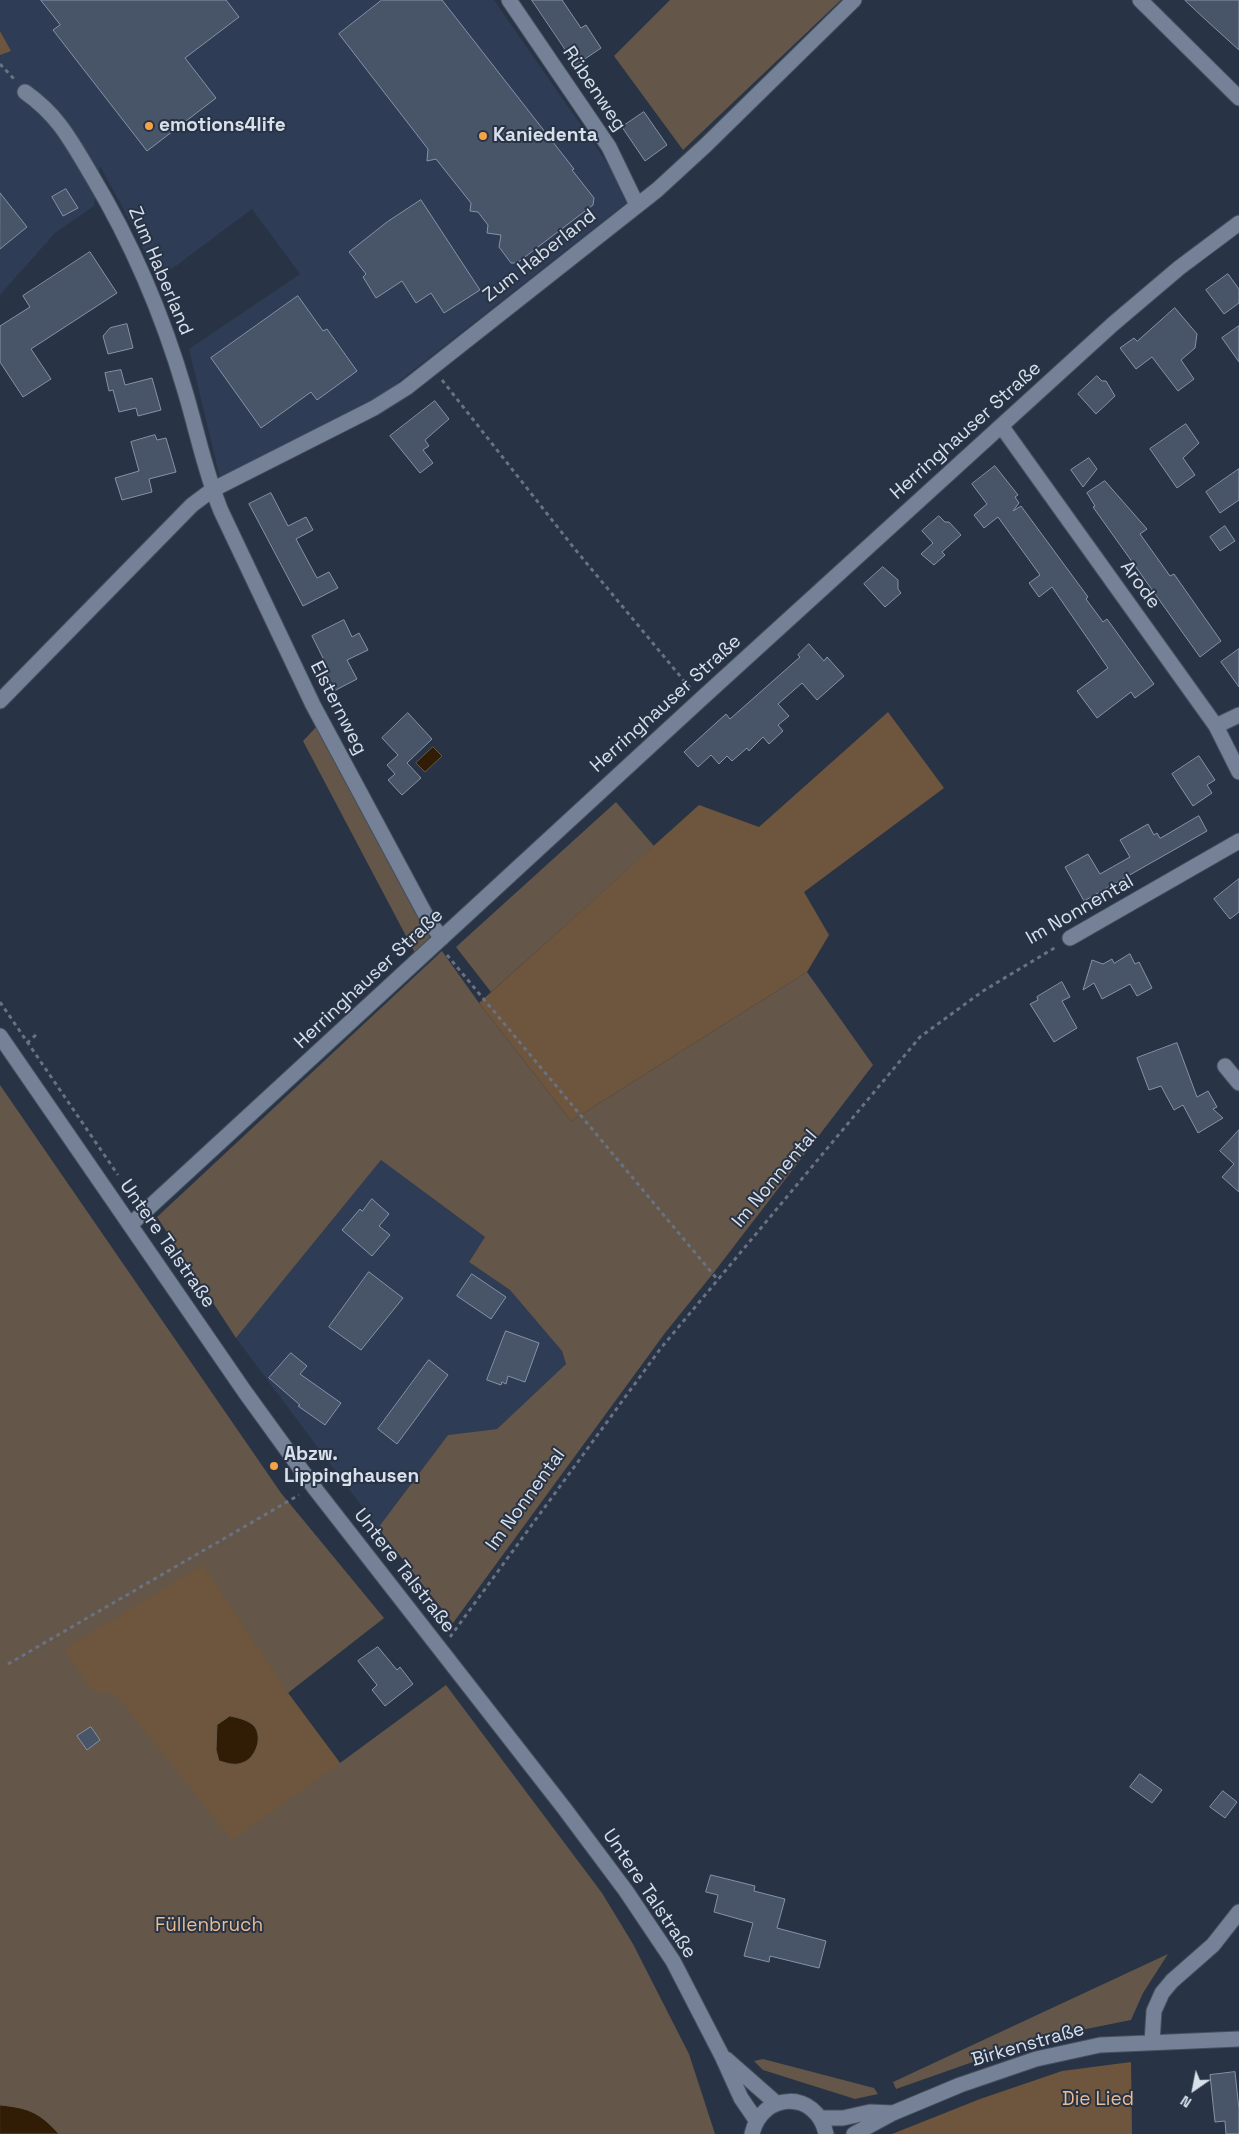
<!DOCTYPE html>
<html>
<head>
<meta charset="utf-8">
<style>
	body { margin:0 }
	#map { position:relative; width:1239px; height:2134px; overflow:hidden; background:#283345; font-family:"Space Grotesk",sans-serif }
	canvas { display:block }
	.north { position:absolute; left:1169px; top:2064px; width:50px; height:50px; -webkit-text-stroke:4px #283345; paint-order:stroke; rotate:213deg; font-size:14px; font-weight:700; line-height:20px; text-align:center; color:#d8e0ec }
	.north::after { content:''; display:block; margin:auto; width:18px; height:22px; background:#d8e0ec; clip-path:polygon(50% 0,100% 100%,50% 72%,0 100%) }
</style>
</head>
<body>
<div id="map">
<canvas width="1239" height="2134"></canvas>
<div class="north">N</div>
</div>
<script>
const g = document.querySelector('canvas').getContext('2d');
g.lineJoin = 'round';
function fillPath(path, color) { g.fillStyle = color; g.fill(path, 'evenodd'); }
function stroke(path, color, width, dash) { g.strokeStyle = color; g.lineWidth = width; g.lineCap = dash ? 'butt' : 'round'; g.setLineDash(dash || []); g.stroke(path); }
function label(font, color, halo, rows, align = 'center') {
  g.font = font + ' "Space Grotesk",sans-serif'; g.lineWidth = 4; g.setLineDash([]); g.textBaseline = 'middle'; g.strokeStyle = halo; g.fillStyle = color; for (const [text, x, y, turn = 0] of rows) {
    g.save(); g.translate(x, y); g.rotate((+turn || 0) * Math.PI / 180); g.textAlign = isNaN(turn) ? turn : align; if (halo) g.strokeText(text, 0, 0); g.fillText(text, 0, 0); g.restore();
  }
}
const built = new Path2D(`
	M0 0H494L612 170 626 203 383 394 220 478 189 349 300 274 252 209 157 280 134 228 100 166 94 206 55 233 0 295V55L10 50 0 31Z
	M381 1160 485 1237 469 1262 510 1290 562 1351 566 1364 497 1429 448 1435 378 1528 236 1338Z`);
const green = new Path2D(`
	M670 0H841L683 150 614 56Z
	M318 725 431 934 427 942 415 953 303 741Z
	M616 802 654 846 491 992 456 947Z
	M442 951 479 1003 571 1121 807 972 873 1065 715 1271 665 1333 453 1623 378 1528 448 1435 497 1429 566 1364 562 1351 510 1290 469 1262 485 1237 381 1160 236 1338 157 1217Z
	M0 1085 281 1493 384 1618 288 1693 340 1763 446 1685 602 1893 633 1944 689 2054 715 2134H0Z
	M1168 1954 1143 1993 1131 2020 1041 2038 896 2089 893 2082Z
	M763 2059 874 2088 878 2094 855 2099 763 2070 754 2061Z`);
const forest = new Path2D(`
	M0 31 11 51 0 55Z
	M888 712 944 788 804 892 829 935 807 972 571 1121 479 1003 699 805 759 827Z
	M203 1565 288 1693 340 1763 232 1840 116 1695 92 1691 64 1649Z
	M1131 2062 1132 2134H892L980 2099 1062 2071Z`);
const water = new Path2D(`
	M433 747 442 756 425 772 416 763Z
	M230 1716C239 1718 249 1720 255 1727 263 1739 255 1759 242 1763 234 1766 227 1763 219 1761L216 1750 217 1725Z
	M0 2105C29 2108 39 2112 59 2134H0Z`);
const building = new Path2D(`
	M41 0H226L239 17 185 58 216 98 147 151 53 30 60 25Z
	M382 0H442L574 169 572 170 594 198 593 205 517 263H511L499 247 501 235 487 233 488 225 478 212 470 211 471 203 436 159 427 161 428 149 339 34Z
	M532 0H562L581 28 586 25 601 48 576 65Z
	M1185 0H1239V50L1207 21Z
	M644 112 667 145 645 161 622 127Z
	M66 189 78 208 63 216 52 197Z
	M0 193 27 227 0 249Z
	M421 200 480 290 444 313 431 293 416 303 402 281 376 298 363 277 366 274 349 252 387 222Z
	M90 252 117 293 31 349 51 379 23 397 0 362V326L30 307 23 296Z
	M1228 274 1239 289V303L1224 314 1206 290Z
	M298 296 323 331 327 329 357 371 317 400 311 392 261 428 211 358Z
	M1175 308 1197 334 1195 348 1181 360 1194 379 1178 391 1152 357 1136 369 1120 348 1134 338 1137 341Z
	M127 324 133 348 108 354 103 336 110 328Z
	M1239 326V362L1222 338Z
	M121 370 125 385 152 378 161 410 138 416 136 408 119 412 113 390 109 391 105 373Z
	M1097 376 1102 381H1106L1115 396 1096 414 1078 394Z
	M435 401 449 419 425 440 429 446 423 450 433 463 420 473 390 436Z
	M1186 424 1199 443 1183 458 1195 475 1177 488 1150 449Z
	M155 435 157 440 166 438 176 472 149 479 152 492 122 500 115 478 139 471 131 442Z
	M1089 458 1097 469 1083 487 1071 470Z
	M995 466 1018 495 1015 497 1019 503 1013 511 1021 506 1088 597 1086 599 1103 622 1107 619 1154 684 1135 698 1131 692 1097 718 1077 691 1108 668 1052 587 1039 597 1029 583 1040 575 998 517 984 528 974 515 987 504 972 484Z
	M1239 469V500L1220 513 1206 492Z
	M1105 481 1147 529 1140 534 1170 576 1174 574 1221 641 1200 657 1093 507 1095 506 1087 493Z
	M271 493 288 526 306 517 313 530 296 539 317 578 329 572 338 588 303 606 249 504Z
	M939 516 945 522H949L961 535 942 552 945 555 934 565 921 554 933 543 922 531Z
	M1225 526 1235 541 1220 551 1210 537Z
	M883 567 898 580V589L901 593 885 607 864 584Z
	M344 620 352 637 359 633 368 650 347 660 357 679 334 691 325 672 329 670 312 636Z
	M809 644 824 661 827 657 844 676 817 700 802 683 778 704 789 716 778 725 783 731 769 744 763 737 749 751 747 748 732 761 727 756 719 764 711 755 698 767 684 752 726 714 730 719 800 657 798 655Z
	M1239 649V687L1221 662Z
	M408 713 432 739 407 763 421 778 402 795 388 780 395 774 387 765 398 755 382 738Z
	M1199 756 1215 780 1207 785 1212 793 1193 806 1172 774Z
	M1199 816 1207 831 1084 901 1065 867 1088 854 1100 874 1130 857 1120 840 1148 824 1154 835 1157 833 1160 838Z
	M1239 879V912L1230 919 1214 899Z
	M1130 954 1135 964 1139 962 1152 988 1137 996 1130 984 1102 999 1094 983 1083 990 1092 960 1103 964 1112 959 1114 963Z
	M1062 982 1070 997 1062 1001 1077 1028 1054 1042 1030 1004 1038 1000 1037 997Z
	M1177 1043 1197 1097 1208 1091 1217 1107 1213 1109 1223 1118 1198 1133 1183 1105 1174 1110 1161 1086 1149 1090 1137 1058Z
	M1239 1130V1192L1222 1177 1234 1164 1220 1151Z
	M372 1199 389 1214 379 1226 390 1235 372 1256 342 1230 360 1209 362 1211Z
	M369 1272 403 1298 361 1350 329 1327Z
	M472 1274 506 1297 491 1319 457 1296Z
	M506 1331 539 1343 525 1382 508 1376 506 1384 502 1382 501 1385 487 1380Z
	M291 1353 307 1366 300 1374 341 1403 325 1425 298 1406 300 1405 269 1378Z
	M429 1360 448 1375 397 1444 378 1429Z
	M378 1647 397 1670 400 1667 413 1684 385 1706 372 1690 377 1685 358 1661Z
	M91 1727 100 1740 87 1750 77 1736Z
	M1140 1774 1162 1790 1152 1803 1130 1787Z
	M1223 1791 1237 1802 1225 1818 1210 1807Z
	M711 1875 755 1886 754 1891 785 1899 777 1928 826 1941 819 1968 770 1956 769 1962 744 1956 753 1923 714 1912 718 1895 706 1892Z
	M1235 2072 1239 2109V2134H1226L1225 2121 1215 2122 1210 2075Z`);
const path = new Path2D(`
	M0 64 15 80
	M442 380 574 548 690 688
	M447 955 717 1279
	M0 1002 118 1175
	M27 1043 37 1034
	M450 1637 661 1348 920 1037 983 991 1056 947
	M8 1664 299 1495`);
const minor = new Path2D(`
	M509 0 609 147 637 205
	M1140 0 1239 98
	M25 92C59 116 71 141 92 176 132 243 163 316 185 391 197 431 205 472 221 511L313 705 430 923 442 938
	M1002 427 1216 726 1239 772
	M0 701 192 505 212 490 374 408 406 388 657 190 706 145 854 0
	M1216 726 1239 715
	M1070 938 1239 841
	M0 1036 245 1392 316 1490 564 1808 626 1891 673 1961 722 2056 741 2098 756 2120
	M1225 1066 1239 1083
	M130 1225 700 700 1113 324 1179 268 1239 223
	M1152 2042 1154 2011 1162 1993 1172 1981 1213 1945 1239 1912
	M726 2059 776 2103
	M820 2118H843L870 2112 893 2113
	M752 2134C762 2091 817 2090 826 2134
	M854 2134 893 2113 960 2085 1036 2059 1100 2045 1239 2039`);
const markers = [
	[149,126,5,"#f5a345"],
	[483,136,5,"#f5a345"],
	[274,1466,5,"#f5a345"]
];
const streetNames = [
	["Rübenweg",594,89,56],
	["Zum Haberland",540,256,-38],
	["Zum Haberland",160,271,67],
	["Herringhauser Straße",966,431,-42],
	["Arode",1140,585,54],
	["Herringhauser Straße",666,704,-42],
	["Elsternweg",338,708,63],
	["Im Nonnental",1080,910,-30],
	["Herringhauser Straße",369,979,-43],
	["Im Nonnental",775,1179,-50],
	["Untere Talstraße",167,1244,55],
	["Im Nonnental",526,1500,-54],
	["Untere Talstraße",404,1571,52],
	["Untere Talstraße",649,1894,56],
	["Birkenstraße",1028,2045,-16]
];
const poiNames = [
	["emotions4life",159,126],
	["Kaniedenta",493,136],
	["Abzw.",284,1455],
	["Lippinghausen",284,1477]
];
const parkNames = [
	["Füllenbruch",209,1926],
	["Die Lied",1098,2100]
];
fillPath(built, '#2e3d55');
fillPath(green, '#645648');
fillPath(forest, '#6e553d');
fillPath(water, '#311c05');
stroke(water, '#63574a', 1);
fillPath(building, '#485468');
stroke(building, '#8592a8', 1);
stroke(minor, '#444e5d', 17);
stroke(path, '#687282', 3, [4, 4]);
stroke(minor, '#748197', 15);
for (const [x, y, r, color] of markers) { const dot = new Path2D(); dot.arc(x, y, r, 0, 2 * Math.PI); g.fillStyle = color; g.fill(dot); stroke(dot, '#283345', 2); }
label('19px', '#d8e0ec', '#283345', streetNames);
label('bold 19px', '#d8e0ec', '#283345', poiNames, 'left');
label('19px', '#eabc90', '#283345', parkNames);
</script>
</body>
</html>
